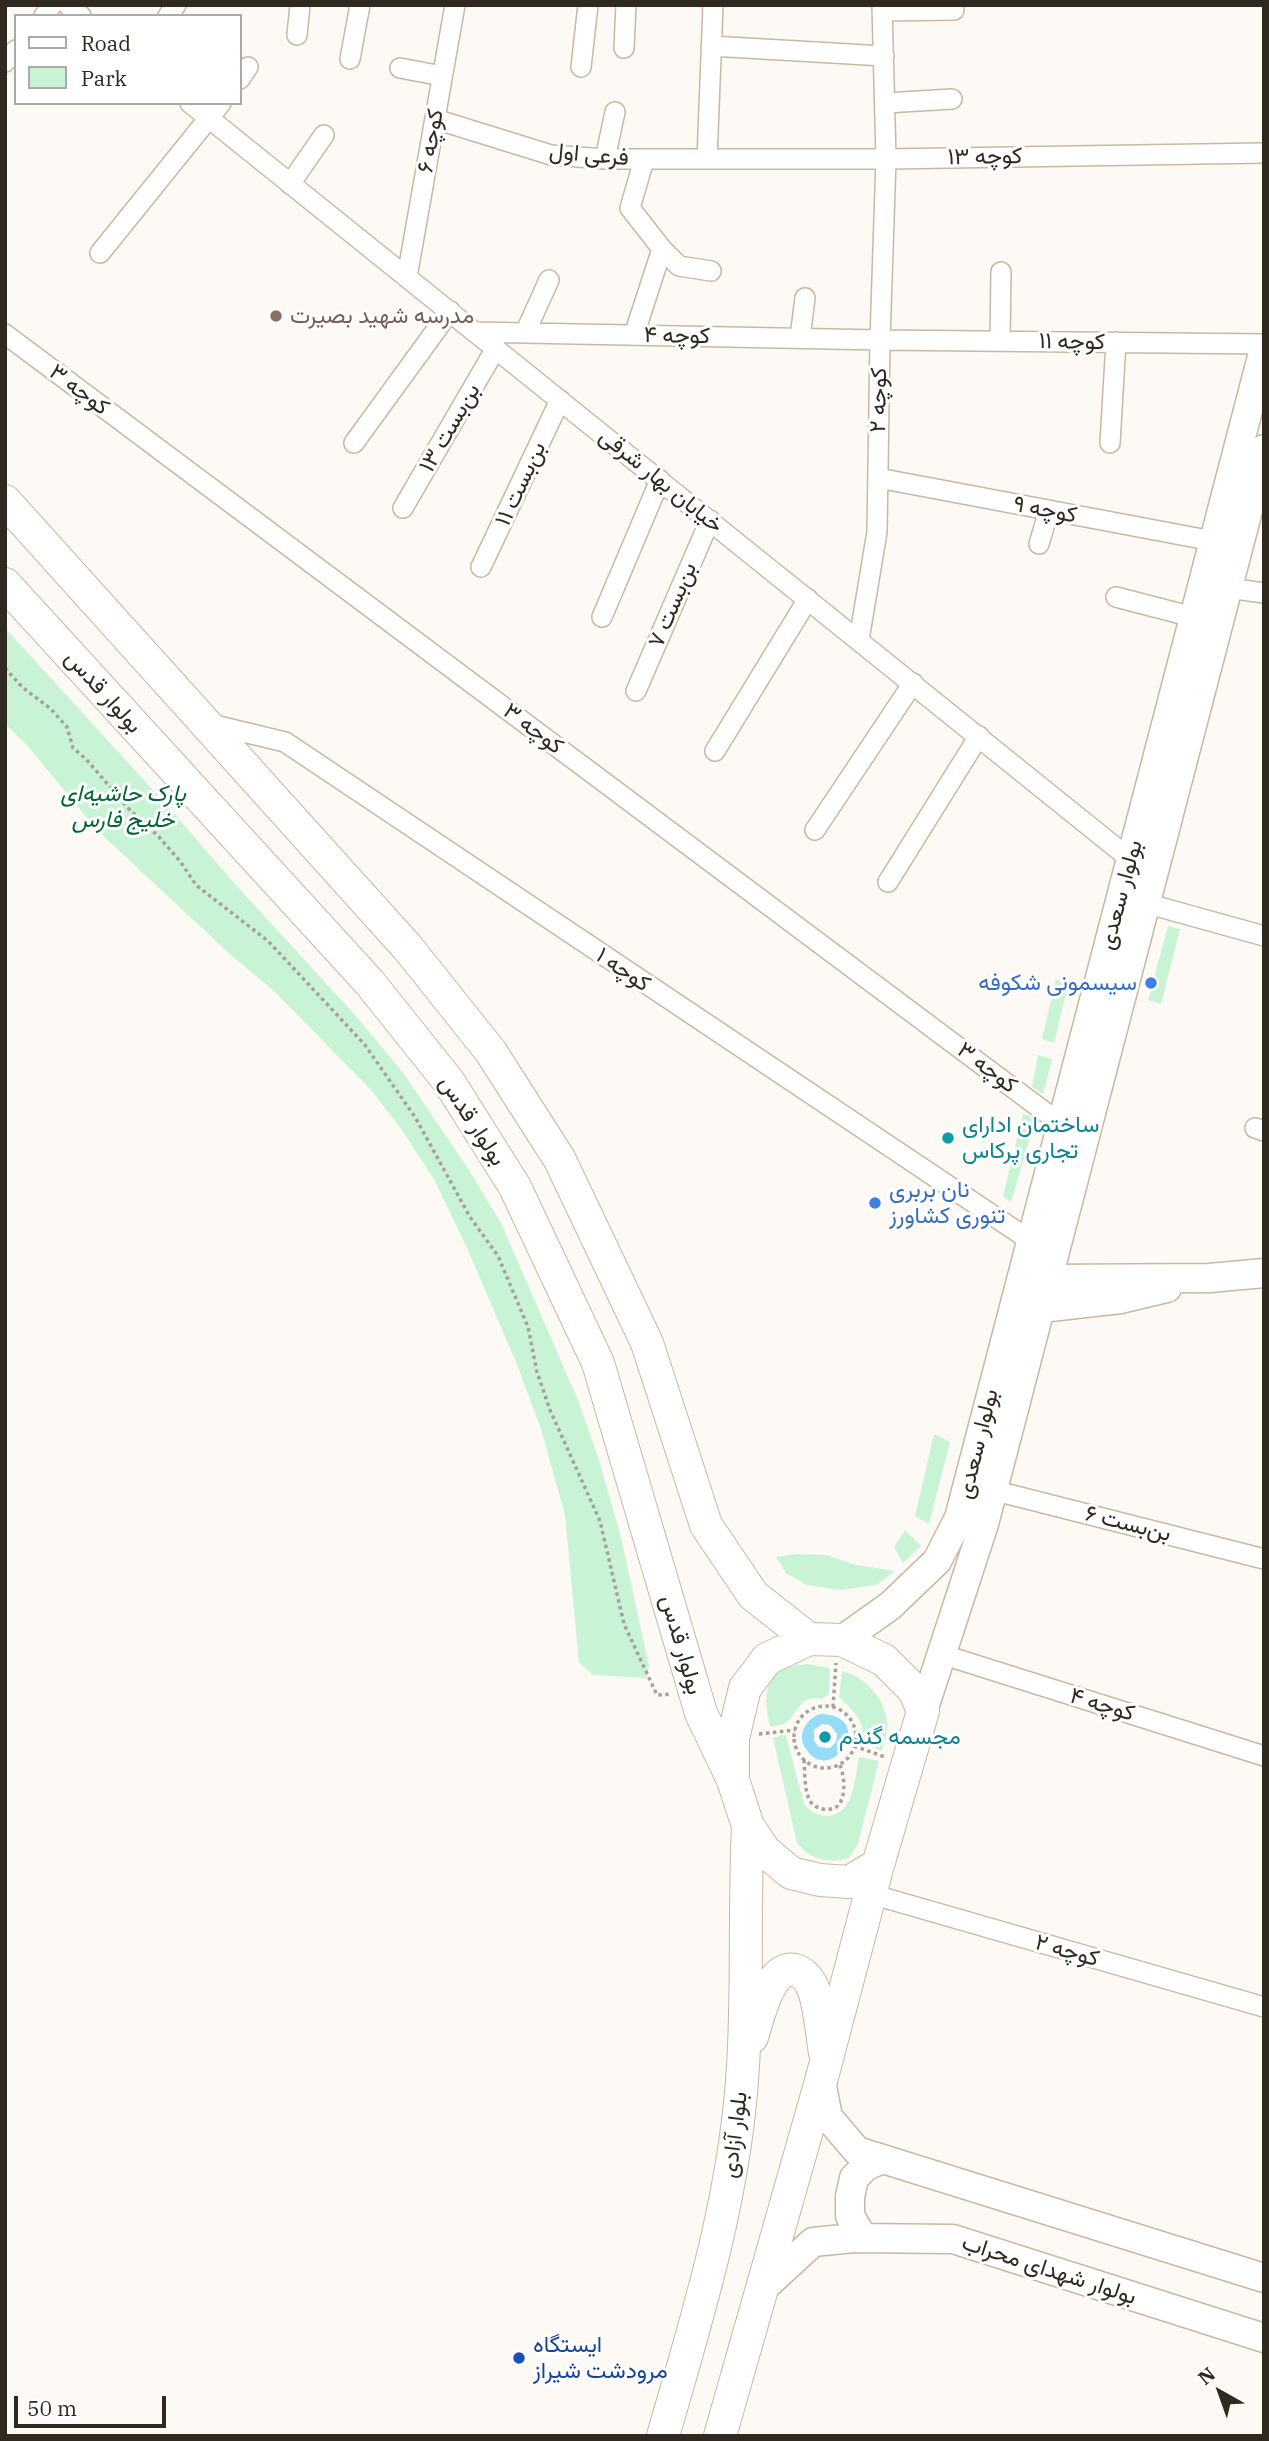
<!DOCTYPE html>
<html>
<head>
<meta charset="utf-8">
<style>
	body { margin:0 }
	#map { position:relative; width:1269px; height:2441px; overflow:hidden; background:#fdfaf5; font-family:"IBM Plex Serif",serif }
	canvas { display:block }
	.frame { position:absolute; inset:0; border:7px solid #302920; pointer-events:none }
	.legend { position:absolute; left:14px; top:14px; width:228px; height:91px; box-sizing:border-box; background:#fff; border:2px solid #aca9a6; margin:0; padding:9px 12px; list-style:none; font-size:21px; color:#302920 }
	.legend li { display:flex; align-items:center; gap:14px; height:35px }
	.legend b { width:35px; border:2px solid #aca9a6 }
	.north { position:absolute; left:1185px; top:2357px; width:70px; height:70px; -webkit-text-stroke:5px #fff; paint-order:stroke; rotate:320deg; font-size:19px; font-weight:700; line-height:28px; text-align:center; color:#302920 }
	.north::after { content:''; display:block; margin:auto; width:24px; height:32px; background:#302920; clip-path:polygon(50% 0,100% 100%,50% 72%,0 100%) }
	.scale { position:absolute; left:14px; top:2396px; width:152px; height:32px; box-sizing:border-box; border:4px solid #302920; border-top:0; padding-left:9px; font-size:21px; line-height:24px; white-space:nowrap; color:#302920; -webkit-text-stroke:5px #fff; paint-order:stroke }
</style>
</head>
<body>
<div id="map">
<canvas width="1269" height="2441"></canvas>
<div class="frame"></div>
<ul class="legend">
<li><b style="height:9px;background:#fff"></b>Road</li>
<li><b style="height:19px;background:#c8f4d5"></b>Park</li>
</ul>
<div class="north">N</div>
<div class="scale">50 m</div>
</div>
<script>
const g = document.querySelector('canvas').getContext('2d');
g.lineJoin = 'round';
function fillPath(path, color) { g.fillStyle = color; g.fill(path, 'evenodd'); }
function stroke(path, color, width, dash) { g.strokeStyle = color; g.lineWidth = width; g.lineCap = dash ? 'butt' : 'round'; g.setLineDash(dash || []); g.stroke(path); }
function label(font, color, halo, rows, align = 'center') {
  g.font = font + ' "IBM Plex Serif",Vazirmatn,serif'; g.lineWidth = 6; g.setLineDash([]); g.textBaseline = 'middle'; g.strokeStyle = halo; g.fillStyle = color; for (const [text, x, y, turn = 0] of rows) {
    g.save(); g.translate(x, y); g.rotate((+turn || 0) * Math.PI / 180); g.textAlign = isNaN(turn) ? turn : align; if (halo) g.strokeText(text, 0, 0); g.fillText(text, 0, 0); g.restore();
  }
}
const green = new Path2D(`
	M5 628 165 803 234 883 356 1016 404 1074 469 1170 501 1223 578 1400 599 1460 621 1537 649 1666 647 1678 594 1675 579 1663 565 1515 541 1429 518 1367 467 1248 435 1181 402 1130 372 1091 274 991 231 955 98 831 26 744 5 724Z
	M1168 926 1180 929 1161 1004 1148 1000Z
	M1056 979 1068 985 1054 1043 1042 1039Z
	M1038 1055 1052 1059 1043 1094 1032 1087Z
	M1023 1114 1036 1118 1011 1202 1003 1196Z
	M934 1434 950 1442 929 1524 915 1516Z
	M905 1530 921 1546 903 1563 894 1547Z
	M796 1554 826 1555 856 1565 895 1571 876 1585 841 1590 807 1585 786 1573 776 1557Z
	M807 1664 830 1668 829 1694 822 1699C793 1691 800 1729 770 1726 762 1691 765 1666 807 1664Z
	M842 1671C864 1676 886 1699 887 1723 888 1731 884 1742 882 1751L863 1743C865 1721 855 1712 839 1697Z
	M781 1735H786L804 1804C811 1812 816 1816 828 1816 854 1814 855 1778 859 1757L879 1761 858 1844 849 1858C829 1864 810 1860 797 1843L773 1738Z`);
const water = new Path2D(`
	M820 1714C879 1715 831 1788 806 1749 796 1735 806 1719 820 1714ZM822 1724 830 1725 837 1734 836 1742 830 1748 819 1747 814 1741V1730Z`);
const path = new Path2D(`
	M5 668 22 687 51 709 67 727 73 748 86 759 129 809 159 837 180 861 196 885 268 941 326 1003 365 1045 415 1117 470 1217 498 1256 528 1327 537 1372 550 1410 600 1521 624 1624 657 1695 671 1694
	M794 1737a31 31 0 1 1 62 0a31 31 0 1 1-62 0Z
	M833 1707 836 1663
	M759 1734 795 1730
	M854 1746 885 1757
	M804 1760C805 1772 804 1788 809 1799 814 1811 836 1814 841 1801 846 1790 844 1774 839 1763`);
const street = new Path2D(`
	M68 5 81 16
	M883 11 954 10
	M44 16 52 5
	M168 16 176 5
	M297 35 300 5
	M711 46 884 56
	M624 48 626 5
	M350 59 360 5
	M5 62 16 50
	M581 67 588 5
	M400 68 442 76
	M240 79 248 67
	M190 103 1130 859
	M885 103 952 99
	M435 119 551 155 605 159H886L1264 153
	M605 159 615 112
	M707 159 713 5
	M290 184 324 135
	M662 249 679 266 711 271
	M100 253 221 103
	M407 277 455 5
	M475 332 880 340 1264 344
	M525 333 549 280
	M5 334 1061 1124
	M634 335 662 249 630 208 644 160
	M800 338 805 298
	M1000 341 1001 272
	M354 443 450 311
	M1110 443 1116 342
	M878 478 1213 541
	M403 508 496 348
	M1039 544 1049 510
	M481 567 560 400
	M1228 588 1264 593
	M1116 597 1193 617
	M602 617 660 480
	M859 640 877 532 880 340 886 159 882 5
	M636 691 710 520
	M206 723 285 742 1031 1241
	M715 751 808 599
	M815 830 913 683
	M888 882 979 736
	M1145 903 1264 936
	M1255 1128 1264 1131
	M992 1490 1264 1559
	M941 1654 1264 1756
	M871 1894 1264 2007`);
const secondary = new Path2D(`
	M1048 1279 1210 1278 1264 1273
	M1041 1308 1121 1299 1167 1288
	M842 1640 890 1606 937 1561 959 1518 1264 349
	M923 1711 984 1524 1264 449
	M821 2081 828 2117 857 2151 1264 2278
	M863 2238 850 2216V2197L854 2178 866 2166 883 2159
	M762 2289 813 2242 854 2238 953 2239 1264 2338`);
const primary = new Path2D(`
	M5 501 408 948 491 1052 560 1160 647 1343 706 1525 753 1595 809 1639
	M5 584 370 983 449 1082 515 1187 598 1363 701 1713 733 1780
	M752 2037C758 2019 769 1964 795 1970 802 1972 808 1978 811 1984 819 1997 822 2036 825 2053
	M663 2436C698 2315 736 2193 743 2066 748 1986 744 1906 748 1826
	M720 2436 821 2081 878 1865 923 1711 914 1690 884 1660 842 1640 809 1639 767 1659 745 1688 733 1738V1780L748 1826 765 1851 791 1873 820 1880 849 1882 878 1865`);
const markers = [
	[276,316,7,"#8d6e63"],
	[1151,983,7,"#3f7fe0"],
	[948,1138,7,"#0f9aa8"],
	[875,1203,7,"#3f7fe0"],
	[825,1737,7,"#0f9aa8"],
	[519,2358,7,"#1a4fb4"]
];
const streetNames = [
	["کوچه ۶",431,141,-80],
	["فرعی اول",589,155,5],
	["کوچه ۱۳",985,157,-1],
	["کوچه ۴",677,336,1],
	["کوچه ۱۱",1072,342,1],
	["کوچه ۳",79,390,37],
	["کوچه ۲",879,400,-89],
	["بن‌بست ۱۳",450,428,-60],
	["خیابان بهار شرقی",661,481,39],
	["بن‌بست ۱۱",521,484,-65],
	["کوچه ۹",1045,510,11],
	["بن‌بست ۷",673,605,-67],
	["بولوار قدس",103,692,48],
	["کوچه ۳",533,729,37],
	["بولوار سعدی",1121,895,-75],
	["کوچه ۱",623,970,34],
	["کوچه ۳",987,1068,37],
	["بولوار قدس",472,1121,57],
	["بولوار سعدی",978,1444,-76],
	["بن‌بست ۶",1128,1524,14],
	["بولوار قدس",681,1645,74],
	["کوچه ۴",1102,1705,17],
	["کوچه ۲",1067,1951,16],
	["بلوار آزادی",735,2135,-83],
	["بولوار شهدای محراب",1049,2270,18]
];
const educationNames = [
	["مدرسه شهید بصیرت",290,316]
];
const parkNames = [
	["پارک حاشیه‌ای",123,794],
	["خلیج فارس",123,820]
];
const shopNames = [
	["سیسمونی شکوفه",1137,983],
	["نان بربری",889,1190,"left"],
	["تنوری کشاورز",889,1216,"left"]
];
const cultureNames = [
	["ساختمان ادارای",962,1125],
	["تجاری پرکاس",962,1151],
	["مجسمه گندم",839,1737]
];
const transitNames = [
	["ایستگاه",533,2345],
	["مرودشت شیراز",533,2371]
];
fillPath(green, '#c8f4d5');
fillPath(water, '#95dcf9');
stroke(street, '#c9b8a1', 22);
stroke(secondary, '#c9b8a1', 31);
stroke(primary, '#c9b8a1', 34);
stroke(path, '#a6a19b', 3.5, [3.5, 3.5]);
stroke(street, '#fff', 19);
stroke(secondary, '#fff', 28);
stroke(primary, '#fff', 32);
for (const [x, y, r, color] of markers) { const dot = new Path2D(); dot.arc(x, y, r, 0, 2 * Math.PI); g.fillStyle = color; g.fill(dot); stroke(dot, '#fff', 2.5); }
label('23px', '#302920', '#fff', streetNames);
label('23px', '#785e54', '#fff', educationNames, 'left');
label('italic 23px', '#016536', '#fff', parkNames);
label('23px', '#366cbe', '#fff', shopNames, 'right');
label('23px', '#0d838f', '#fff', cultureNames, 'left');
label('23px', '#164399', '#fff', transitNames, 'left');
</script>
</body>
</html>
